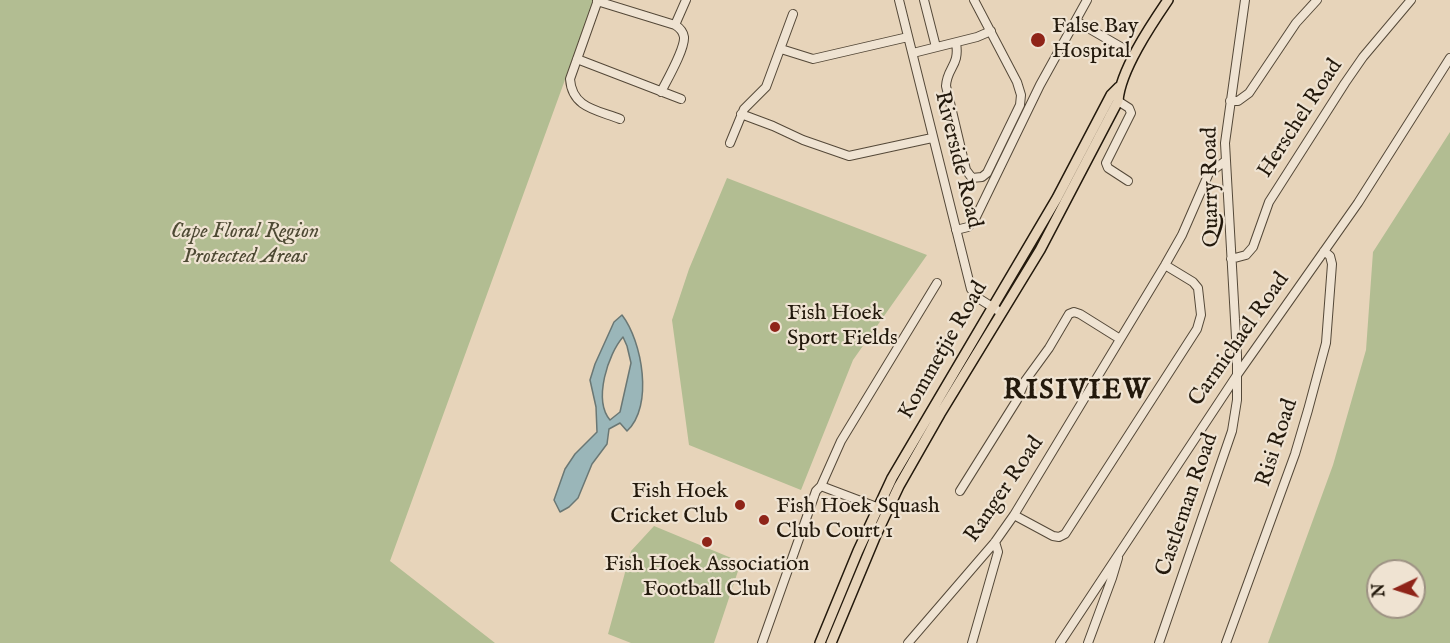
<!DOCTYPE html>
<html>
<head>
<meta charset="utf-8">
<style>
	body { margin:0 }
	#map { position:relative; width:1450px; height:643px; overflow:hidden; background:#e7d4ba; font-family:"IM FELL English",serif }
	canvas { display:block }
	.north { position:absolute; left:1366px; top:559px; width:60px; height:60px; box-sizing:border-box; background:#efe3d2; border:2px solid #9d9283; border-radius:50%; rotate:266deg; font-size:16px; font-weight:700; line-height:24px; text-align:center; color:#23190c }
	.north::after { content:''; display:block; margin:auto; width:21px; height:27px; background:#8f2418; clip-path:polygon(50% 0,100% 100%,50% 72%,0 100%) }
</style>
</head>
<body>
<div id="map">
<canvas width="1450" height="643"></canvas>
<div class="north">N</div>
</div>
<script>
const g = document.querySelector('canvas').getContext('2d');
g.lineJoin = 'round';
function fillPath(path, color) { g.fillStyle = color; g.fill(path, 'evenodd'); }
function stroke(path, color, width, dash) { g.strokeStyle = color; g.lineWidth = width; g.lineCap = dash ? 'butt' : 'round'; g.setLineDash(dash || []); g.stroke(path); }
function label(font, color, halo, rows, align = 'center') {
  g.font = font + ' "IM FELL English",serif'; g.lineWidth = 4.5; g.setLineDash([]); g.textBaseline = 'middle'; g.strokeStyle = halo; g.fillStyle = color; for (const [text, x, y, turn = 0] of rows) {
    g.save(); g.translate(x, y); g.rotate((+turn || 0) * Math.PI / 180); g.textAlign = isNaN(turn) ? turn : align; if (halo) g.strokeText(text, 0, 0); g.fillText(text, 0, 0); g.restore();
  }
}
const green = new Path2D(`
	M0 0H594L390 561 495 643H0Z
	M1450 132V643H1268L1333 465 1366 350 1373 252ZM1378 571H1414V607H1378Z
	M727 178 927 255 853 360 801 490 689 445 672 320 689 269Z
	M654 526 741 562 714 643H631L608 634 631 551Z`);
const water = new Path2D(`
	M622 315C642 341 654 406 627 431L620 423 609 429 607 444 592 464 578 498 569 507 560 512 554 500 565 469 575 454 597 432 596 407 590 380 595 364 614 322ZM623 337 627 346 631 363 620 412 610 420C593 400 608 354 623 337Z`);
const minor = new Path2D(`
	M598 0 570 79C572 108 597 110 620 119
	M899 0 971 289 978 298 997 310
	M924 0 936 47
	M597 1 675 25C680 28 683 31 684 37 685 49 667 80 661 92
	M1076 21 1121 47
	M675 25 686 0
	M956 43C960 66 947 67 946 86L966 170 972 178 982 177 987 173 1020 105 1021 95 1017 82 974 0
	M781 49 813 59 908 37
	M913 53 977 37 991 31
	M577 59 681 99
	M1118 101 1129 108 1131 113 1106 163 1108 168 1128 181
	M1230 101H1238L1249 93 1296 23 1317 0
	M741 114 773 126 803 140 849 156 932 138
	M730 143 744 109 766 87 793 14
	M956 230 968 227 974 221 1040 85 1087 0
	M1231 259 1246 255 1253 247 1269 202 1345 83 1363 57 1411 0
	M821 486 887 511
	M960 491 1017 400 1025 381 1049 348 1069 314 1074 312 1080 314 1120 339
	M1014 515 1053 536 1059 537 1065 534 1197 329 1201 315 1198 288 1193 282 1165 265
	M762 643 816 491 821 486 841 441 937 283
	M908 643 995 542 1014 515 1165 265 1182 235 1209 173 1224 162
	M972 643 998 552 995 542
	M1060 643 1237 375 1358 203 1450 58
	M1088 643 1112 578 1118 558
	M1159 643 1232 431 1237 400V355L1225 143 1245 0
	M1226 643 1295 454 1308 410 1326 343 1332 264 1330 256 1324 251`);
const major = new Path2D(`
	M820 643 858 551 892 478 1057 198 1111 95 1119 87
	M831 643 876 535 899 486 940 414 1040 250 1118 101C1120 71 1151 25 1168 0`);
const markers = [
	[1038,40,8,"#8f2418"],
	[775,327,6,"#8f2418"],
	[740,505,6,"#8f2418"],
	[764,520,6,"#8f2418"],
	[707,542,6,"#8f2418"]
];
const poiNames = [
	["False Bay",1052,27],
	["Hospital",1052,52],
	["Fish Hoek",787,314],
	["Sport Fields",787,339],
	["Fish Hoek",728,492,"right"],
	["Cricket Club",728,517,"right"],
	["Fish Hoek Squash",776,507],
	["Club Court 1",776,532],
	["Fish Hoek Association",707,565,"center"],
	["Football Club",707,590,"center"]
];
const streetNames = [
	["Herschel Road",1301,119,-57],
	["Riverside Road",957,160,76],
	["Quarry Road",1212,187,-91],
	["Carmichael Road",1240,340,-55],
	["Kommetjie Road",944,351,-60],
	["Risi Road",1278,443,-72],
	["Ranger Road",1005,490,-56],
	["Castleman Road",1188,505,-71]
];
const parkNames = [
	["Cape Floral Region",245,232],
	["Protected Areas",245,257]
];
const districtNames = [
	["RISIVIEW",1077,392]
];
fillPath(green, '#b2bd92');
fillPath(water, '#9ab6b9');
stroke(water, '#6a7774', 1.5);
stroke(minor, '#544838', 10);
stroke(major, '#23190c', 12);
stroke(minor, '#efe3d2', 8);
stroke(major, '#e7d4ba', 9);
for (const [x, y, r, color] of markers) { const dot = new Path2D(); dot.arc(x, y, r, 0, 2 * Math.PI); g.fillStyle = color; g.fill(dot); stroke(dot, '#efe3d2', 2); }
label('22px', '#23190c', '#efe3d2', poiNames, 'left');
label('22px', '#23190c', '#efe3d2', streetNames);
label('italic 22px', '#4e4a34', '#efe3d2', parkNames);
g.letterSpacing = '1.5px';
label('bold 28px', '#23190c', '#efe3d2', districtNames);
g.letterSpacing = '0px';
</script>
</body>
</html>
